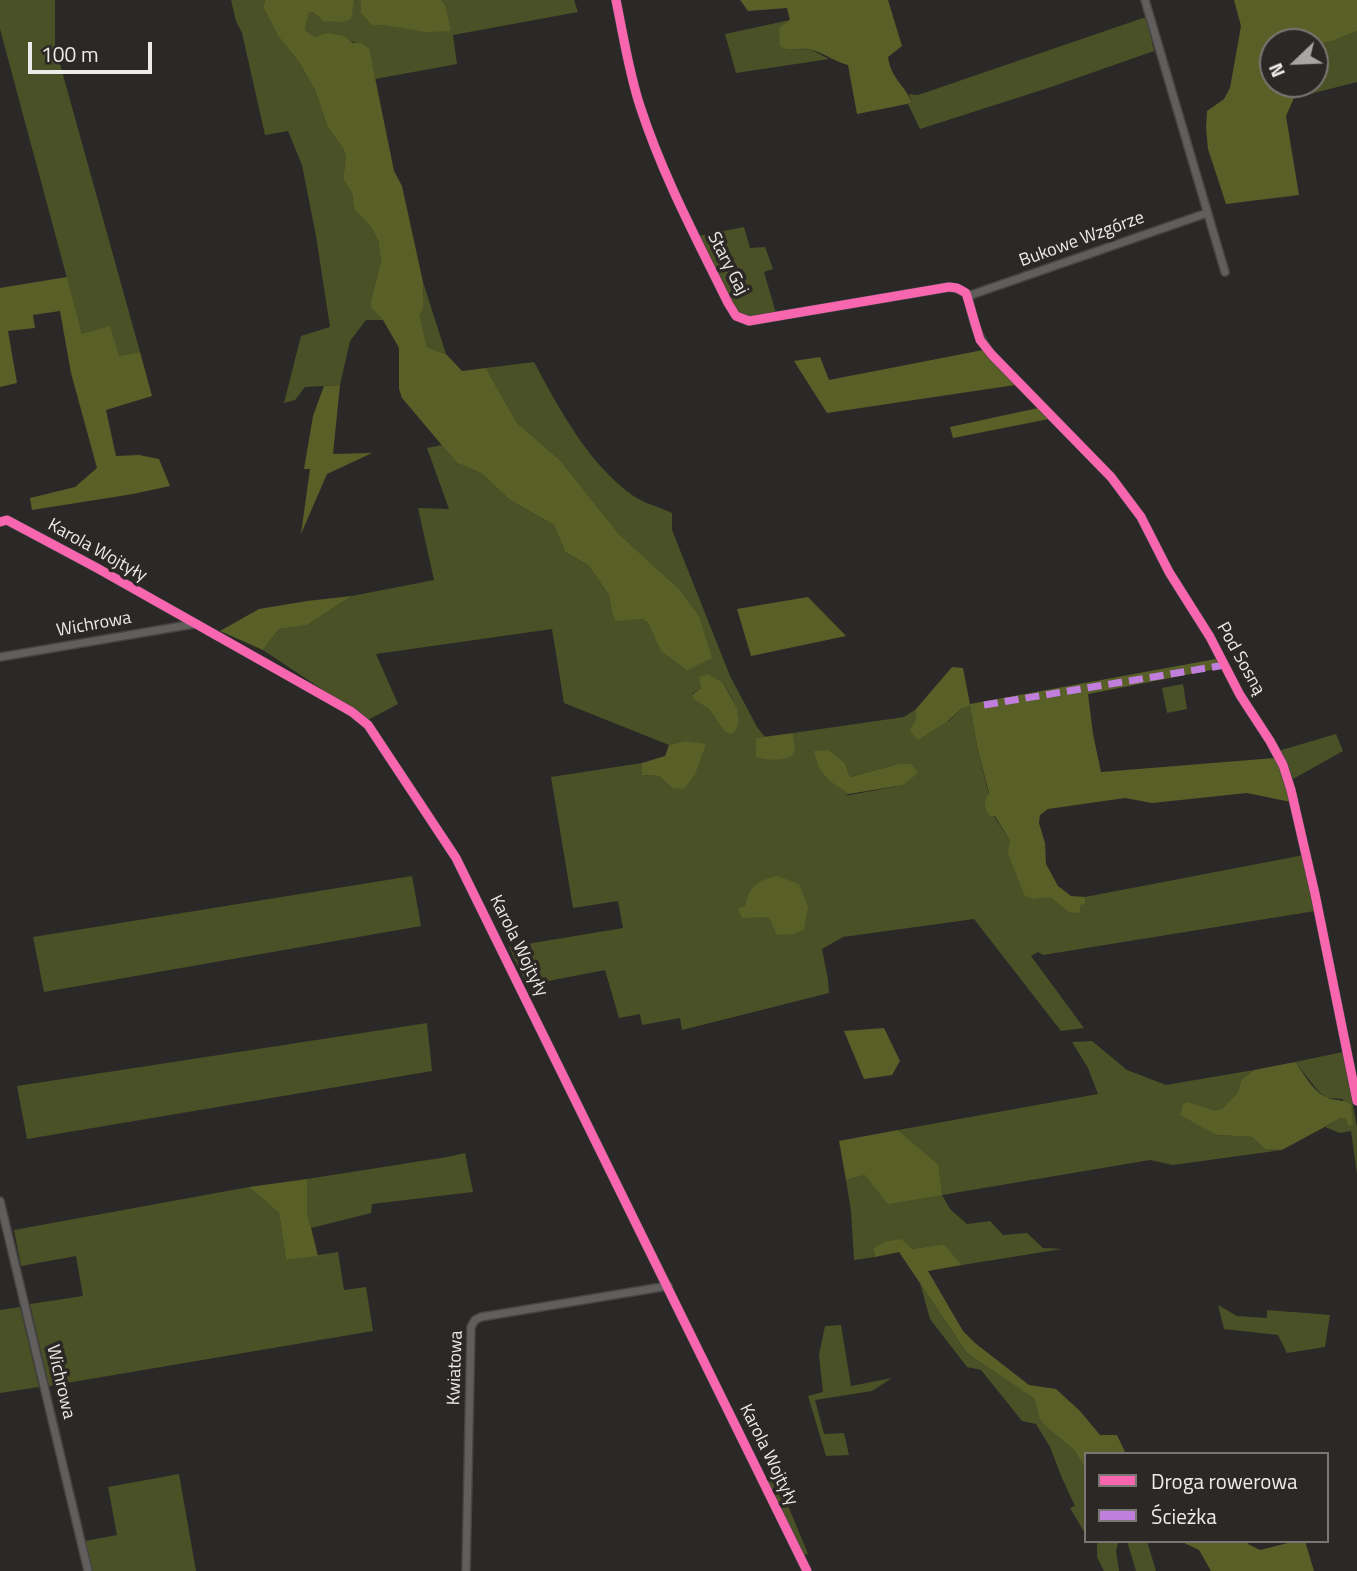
<!DOCTYPE html>
<html>
<head>
<meta charset="utf-8">
<style>
	body { margin:0 }
	#map { position:relative; width:1357px; height:1571px; overflow:hidden; background:#2b2927; font-family:"Titillium Web",sans-serif }
	canvas { display:block }
	.legend { position:absolute; left:1084px; top:1452px; width:245px; height:91px; box-sizing:border-box; background:#2c2826; border:2px solid #797674; margin:0; padding:9px 12px; list-style:none; font-size:21px; color:#edebe9 }
	.legend li { display:flex; align-items:center; gap:14px; height:35px }
	.legend b { width:35px; border:2px solid #797674 }
	.north { position:absolute; left:1259px; top:28px; width:70px; height:70px; box-sizing:border-box; background:#2c2826; border:2px solid #797674; border-radius:50%; rotate:247deg; font-size:19px; font-weight:700; line-height:28px; text-align:center; color:#edebe9 }
	.north::after { content:''; display:block; margin:auto; width:24px; height:32px; background:#a9a7a5; clip-path:polygon(50% 0,100% 100%,50% 72%,0 100%) }
	.scale { position:absolute; left:28px; top:42px; width:124px; height:32px; box-sizing:border-box; border:4px solid #edebe9; border-top:0; padding-left:9px; font-size:21px; line-height:24px; white-space:nowrap; color:#edebe9; -webkit-text-stroke:5px #2c2826; paint-order:stroke }
</style>
</head>
<body>
<div id="map">
<canvas width="1357" height="1571"></canvas>
<ul class="legend">
<li><b style="height:9px;background:#f766af"></b>Droga rowerowa</li>
<li><b style="height:9px;background:#c07fdc"></b>Ścieżka</li>
</ul>
<div class="north">N</div>
<div class="scale">100 m</div>
</div>
<script>
const g = document.querySelector('canvas').getContext('2d');
g.lineJoin = 'round';
function fillPath(path, color) { g.fillStyle = color; g.fill(path, 'evenodd'); }
function stroke(path, color, width, dash) { g.strokeStyle = color; g.lineWidth = width; g.lineCap = dash ? 'butt' : 'round'; g.setLineDash(dash || []); g.stroke(path); }
function label(font, color, halo, rows, align = 'center') {
  g.font = font + ' "Titillium Web",sans-serif'; g.lineWidth = 7; g.setLineDash([]); g.textBaseline = 'middle'; g.strokeStyle = halo; g.fillStyle = color; for (const [text, x, y, turn = 0] of rows) {
    g.save(); g.translate(x, y); g.rotate((+turn || 0) * Math.PI / 180); g.textAlign = isNaN(turn) ? turn : align; if (halo) g.strokeText(text, 0, 0); g.fillText(text, 0, 0); g.restore();
  }
}
const green = new Path2D(`
	M0 0H55V46L140 352 119 356 82 334 0 29Z
	M231 0H265L263 7 278 36 299 62 315 90 328 128 343 148 346 156 343 179 352 193 354 209 370 226 378 240 381 261 371 300V308L383 320H366L350 341 340 385 305 387 295 400 284 403 301 336 330 327 316 236 302 165 288 131 265 135 242 33 236 21Z
	M357 0H361V13L372 26 384 25 445 5 441 0H574L578 12 453 35 457 64 375 79 368 47C362 44 357 44 351 41 336 34 331 32 315 37L305 30 309 13 313 12 323 21Z
	M1146 17 1154 51 1051 87 920 129 908 104 912 103 909 94 918 95Z
	M790 20 787 50 810 49 829 59 736 73 725 34Z
	M1357 31V82L1294 98 1291 84H1315V45L1333 41Z
	M744 227 750 248 765 247 773 269 764 272 776 313C758 316 745 323 732 306L698 236Z
	M423 282 446 354 427 347 420 316 424 305Z
	M534 362C560 410 587 462 632 495 643 503 659 507 672 513V530L730 676 757 727 765 737 757 738 795 747 793 733 904 717 916 709V719L949 721 961 709 970 704 977 746 994 816 1010 841 1033 899 1051 898 1068 912H1080V906L1085 902V897L1304 855 1315 911 1043 955 1038 952 1031 956 1084 1028 1061 1031 974 919 843 937 822 949 828 980 829 993 682 1030 680 1018 642 1025 640 1014 619 1018 605 970 527 985 509 947 623 928 618 901 573 908 551 777 642 763V775L659 776 672 788 684 741 669 745 564 703 552 629 376 654 398 704 368 720 263 650 279 629 307 625 352 596 434 580 418 508 449 509 427 448 442 445 457 463 481 473 510 500 554 525 565 552 588 565 609 595 612 613 642 619 648 623 660 650 678 588 619 534 560 460 517 423 486 368ZM723 683C732 698 742 711 737 729L724 731 709 709 694 700 692 694 701 688ZM829 750 845 763 850 777 898 764 903 785 845 796 849 794 825 777Z
	M1183 684 1187 709 1167 713 1162 688Z
	M1336 734 1343 751 1293 779 1278 751Z
	M412 876 421 926 44 992 33 937Z
	M427 1023 432 1071 27 1139 17 1086Z
	M1092 1041 1127 1070 1166 1085 1254 1070 1241 1080 1238 1092 1222 1109 1213 1110 1189 1102 1217 1135 1252 1137 1265 1149 1282 1150 1173 1165 1150 1160 942 1195 950 1209 967 1224 990 1221 1003 1235 1027 1233 1043 1248 1062 1249 962 1265 944 1244 912 1249H873L875 1257 854 1260 851 1211 846 1180 865 1175 938 1164 898 1130 1098 1094 1088 1068 1072 1042Z
	M1343 1052 1357 1127V1174L1351 1131 1340 1133 1325 1127 1341 1118H1345L1343 1099 1327 1098 1319 1092 1295 1062Z
	M465 1153 473 1192 372 1204 371 1213 311 1228 307 1212V1179L447 1157Z
	M249 1187 279 1213 286 1260 338 1252 344 1290 366 1287 373 1331 49 1386 30 1304 83 1296 76 1256 21 1266 14 1230Z
	M920 1283 967 1353 1036 1399 1039 1418 1044 1425 1074 1450 1086 1470V1535L1070 1508 1075 1506 1062 1478 1050 1447 1036 1424 1022 1421 981 1370 967 1367 930 1319Z
	M1218 1305 1237 1316 1267 1318V1310L1330 1315 1325 1347 1287 1353 1278 1335 1224 1329Z
	M20 1307 39 1387 0 1393V1310Z
	M841 1325 851 1386 892 1378 872 1391 815 1400 824 1434 844 1433 849 1455 826 1456 808 1396 823 1392 819 1355 825 1326Z
	M179 1474 196 1571H92L85 1541 117 1535 108 1487Z
	M765 1477H769L782 1491 808 1554 804 1555Z
	M1097 1541H1119L1116 1550 1119 1571H1104L1097 1557Z
	M1125 1541H1147L1156 1571H1136L1128 1544Z`);
const forest = new Path2D(`
	M265 0H357L354 1 351 19 344 22 323 21 313 12 309 13 305 30 315 37 327 33 344 36 353 43H361L369 48 394 171 402 186 423 282 424 305 420 316 427 347 446 354 462 371 486 368 517 423 560 460 619 534 678 588 699 616 712 658 687 670 660 650 648 623 642 619 616 621 612 613 609 595 588 565 565 552 554 525 510 500 481 473 457 463 402 398 399 389V348L383 320 371 308V300L381 261 378 240 370 226 354 209 352 193 343 179 346 156 343 148 328 128 315 90 299 62 278 36 263 7Z
	M361 0H441L445 5 451 31 426 32 384 25 372 26 361 13Z
	M740 0H888L902 46 888 57C891 79 905 85 912 103L857 114 848 65C835 62 821 51 809 49 797 48 790 53 780 46L779 28 790 20 787 8 748 11Z
	M1234 0H1357V31L1333 41 1315 45V42H1273V84H1291L1294 98 1286 116 1299 195 1226 204 1208 149 1206 128 1207 111 1224 99 1230 88 1241 26Z
	M67 277 82 334 110 326 119 356 140 352 152 396 106 410 116 456 139 455 159 459 170 486 133 494 32 510 30 498 75 487 97 468 71 373 60 311 33 315 35 328 8 331 17 383 0 387V288Z
	M983 350 1015 385 827 413 794 361 820 357 829 380Z
	M340 385 333 454 372 453 327 474 301 534 310 469H304L313 416 324 386Z
	M1038 408 1049 419 953 438 950 427Z
	M352 596 307 625 279 629 263 650 220 631 259 609 307 601Z
	M808 597 846 636 751 656 737 609Z
	M1216 659 1221 668 1088 694 1093 734 1101 772 1275 758 1280 769 1291 802 1247 793 1152 803 1125 798 1048 809 1040 815 1039 823 1045 843 1046 864 1058 886 1071 896 1085 897V903L1080 906V913L1068 912 1051 898 1033 899 1025 896 1008 854 1010 841 995 816H990C984 807 983 802 989 793L977 746 970 705 961 709 949 720 918 740 910 731 916 719V709L952 667 963 668 970 704Z
	M708 674 723 683 737 708 739 720 737 729 731 734 724 731 709 709 694 700 692 695 701 688 699 677Z
	M793 733 795 747 793 755C782 761 768 761 756 757V738Z
	M684 741 706 744 695 774 684 789 672 788 659 776 642 775V763L665 756 669 745Z
	M829 750 845 763 850 777 898 764H911L918 773 903 785 849 794C828 780 820 777 814 751Z
	M777 876 799 884 808 907 804 929 794 934 777 935 769 917 742 918 738 909 746 905C748 886 760 880 777 876Z
	M884 1028 900 1061 892 1075 864 1079 844 1031Z
	M1295 1062C1303 1072 1312 1090 1324 1096 1332 1101 1342 1099 1351 1104L1353 1125 1349 1126 1345 1118H1341L1282 1150 1265 1149 1252 1137 1217 1135 1180 1115 1183 1104 1189 1102 1213 1110 1222 1109 1238 1092 1241 1080 1254 1070Z
	M898 1130 938 1164 942 1195 888 1204 865 1175 846 1180 839 1141Z
	M307 1179V1212L318 1256 286 1260 279 1213 249 1187Z
	M901 1239 912 1249 944 1244 962 1265 928 1271 963 1331 975 1343 1029 1385 1056 1389 1080 1411 1100 1435H1117L1126 1454H1086V1470L1074 1450 1044 1425 1039 1418 1035 1399 967 1353 899 1252 875 1257 873 1249 885 1242Z
	M1180 1541H1247L1248 1544 1260 1550 1296 1541H1305L1314 1571H1211L1199 1550Z`);
const street = new Path2D(`
	M616 0C623 34 629 73 640 106 662 174 696 238 728 303L736 316 749 321 949 287C956 288 964 290 968 296
	M1145 0 1225 272
	M968 296C973 321 976 335 992 355L1111 477 1141 517 1169 572 1210 637 1240 695 1270 741 1283 765 1291 790 1315 894 1357 1101
	M968 296 1207 213
	M0 522 7 520 97 568 338 704 352 712 368 725 456 858 807 1571
	M0 657 194 624
	M0 1201 88 1571
	M466 1571 471 1327 475 1320 481 1317 668 1286`);
const quiet = new Path2D(`
	M984 705 1225 665`);
const cycleway = new Path2D(`
	M616 0C623 34 629 73 640 106 662 174 696 238 728 303L736 316 749 321 949 287 957 288 966 293 980 340 992 355 1111 477 1141 517 1169 572 1210 637 1240 695 1270 741 1283 765 1291 790 1315 894 1357 1101
	M0 522 7 520 97 568 338 704 352 712 368 725 456 858 807 1571`);
const streetNames = [
	["Bukowe Wzgórze",1082,240,-20],
	["Stary Gaj",727,264,63],
	["Karola Wojtyły",97,551,29],
	["Wichrowa",94,625,-10],
	["Pod Sosną",1240,659,61],
	["Karola Wojtyły",518,946,64],
	["Kwiatowa",456,1368,-88],
	["Wichrowa",60,1382,77],
	["Karola Wojtyły",768,1455,64]
];
fillPath(green, '#4a5127');
fillPath(forest, '#586027');
stroke(street, '#474544', 10);
stroke(street, '#615f5d', 7);
stroke(quiet, '#c07fdc', 7, [14, 7]);
stroke(cycleway, '#f766af', 9);
label('18px', '#edebe9', '#2c2826', streetNames);
</script>
</body>
</html>
